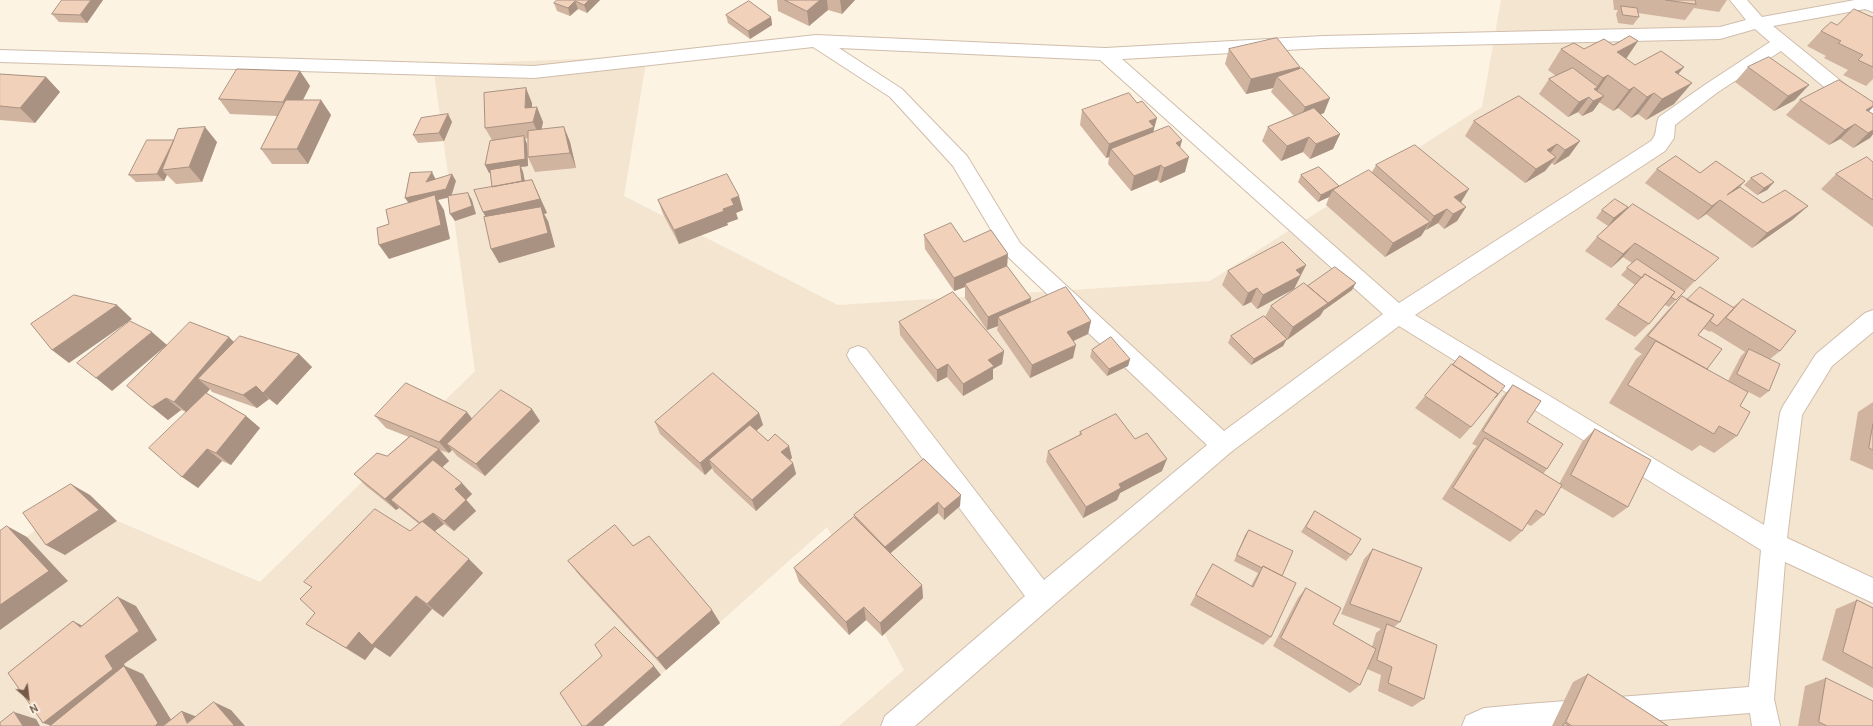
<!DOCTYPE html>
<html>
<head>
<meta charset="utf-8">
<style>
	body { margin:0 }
	#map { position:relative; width:1873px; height:726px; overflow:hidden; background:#fcf3e3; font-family:Cabin,sans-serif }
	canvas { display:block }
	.north { position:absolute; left:8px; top:678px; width:40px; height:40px; -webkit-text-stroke:3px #fff7e9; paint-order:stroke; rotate:152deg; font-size:11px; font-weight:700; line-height:16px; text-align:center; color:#745949 }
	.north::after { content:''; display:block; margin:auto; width:14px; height:18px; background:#745949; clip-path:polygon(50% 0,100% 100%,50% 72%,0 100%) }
</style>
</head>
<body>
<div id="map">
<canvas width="1873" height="726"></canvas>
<div class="north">N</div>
</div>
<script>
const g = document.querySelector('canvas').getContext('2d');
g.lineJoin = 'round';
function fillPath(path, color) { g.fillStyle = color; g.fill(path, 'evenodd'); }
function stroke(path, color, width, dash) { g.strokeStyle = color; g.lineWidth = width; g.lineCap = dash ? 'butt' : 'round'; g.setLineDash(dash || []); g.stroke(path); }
const residential = new Path2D(`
	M1501 0H1873V726H839L904 670 827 527 603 726H0V559L71 501 260 582 475 371 433 65 647 56 624 196 838 305 1210 281 1482 107Z`);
const street = new Path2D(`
	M1730 0H1747L1762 17 1855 0H1873V12L1865 9 1773 26 1873 107V124L1866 122 1781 51 1718 92 1675 125 1674 138 1665 151 1415 315 1764 525 1780 413 1783 406 1816 354 1865 313 1873 310V332L1832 366 1802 415 1787 538 1873 578V603L1785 562 1774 699 1780 726H1752L1750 713 1585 726H1462L1466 716 1484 708 1527 704 1749 687 1761 550 1399 326 1231 452 1051 607 915 726H881L885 716 1025 596 850 361 847 355 850 349 858 346 866 349 1044 580 1207 445 1006 255 953 166 890 97 813 47 534 78 0 62V50L534 66 816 35 1105 48 1323 36 1720 27 1746 20ZM1755 29 1770 42 1706 84 1659 117C1655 125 1658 134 1651 141L1399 303 1122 59 1323 48 1720 39ZM839 48 1100 60 1383 314 1224 431 1020 243 967 156 902 89Z`);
const wall = new Path2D(`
	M103 0 87 23 59 22 52 14Z
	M557 0H600L587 13 578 9 570 16 557 11 554 3Z
	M777 0H855L842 14 828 10 809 26 778 11Z
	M1613 0H1727L1719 12 1694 8 1685 20 1638 13 1639 17 1633 25 1618 23 1616 14 1618 10H1614Z
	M726 15 771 17 772 25 750 39 728 23Z
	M1872 17H1873V79L1866 86 1843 75 1848 70 1824 58 1826 56 1807 46 1821 31 1837 25Z
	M1638 41 1626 59 1635 65 1684 67 1678 74 1674 104 1646 120 1638 114 1631 118 1618 108 1613 111 1599 102 1593 111 1582 116 1578 112 1568 117 1539 94 1549 79 1556 76 1548 70 1561 49H1584Z
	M1229 49 1300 67 1299 69 1324 113 1320 115 1340 134 1333 149 1310 159 1303 152 1281 161 1262 141 1268 127 1294 116 1271 92 1273 88 1246 94 1225 64Z
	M1748 67 1795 100 1774 111 1735 82Z
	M300 71 310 86 303 100H321L331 115 308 164H272L261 149 277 116 230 114 219 99Z
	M0 74 46 77 60 92 35 123 0 120Z
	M1800 100 1873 102V107L1868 112 1873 114V134L1870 138 1853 148 1840 139 1829 145 1786 115Z
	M532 103V107L543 122 541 130 564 127 570 142 576 168 535 172 528 157V138L525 139 527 144 528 166 521 167 523 172 525 181 532 180 547 213 544 214 548 221 555 247 499 263 486 217 483 212 492 187 490 173 485 165 492 140 485 128Z
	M1082 110 1182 140 1180 147 1185 172 1160 183 1157 180 1131 191 1108 164 1109 157 1106 158 1080 125Z
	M448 114 452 122 444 141 418 143 413 135Z
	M1474 121 1580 141 1569 156 1554 165 1552 163 1545 171 1525 183 1465 136Z
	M217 142 202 182 176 184 167 175 164 181 136 182 129 175Z
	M1873 162V227L1821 189 1836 174Z
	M1376 165 1461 202 1466 207 1457 221 1444 229 1438 223 1426 230H1425L1421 236 1385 257 1326 205 1329 197 1318 202 1298 182 1301 175 1339 186 1372 172Z
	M1657 169 1700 173 1745 181 1739 188 1763 203 1808 206 1792 220 1752 248 1706 214 1698 220 1645 183Z
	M1751 178 1774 182 1767 190 1757 195 1744 185Z
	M658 200 743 210 736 213 738 219 727 223 728 225 679 244 663 214Z
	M1633 204 1695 281 1669 307 1665 305 1649 324 1635 337 1605 319 1635 285 1621 275 1632 263 1623 257 1611 268 1585 251 1597 237Z
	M1602 210 1621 215 1608 226 1596 218Z
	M924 235 964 242 1007 266 1030 303 1091 321 1088 334 1074 341 1073 358 1030 378 997 330 998 326 987 330 965 298V287L954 291 925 249Z
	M1306 265 1294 289 1257 309 1251 302 1243 306 1222 285 1228 271Z
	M1308 286 1352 290 1324 310 1320 316 1287 340 1286 339 1283 346 1251 365 1228 343 1231 336 1265 317 1271 306Z
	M1682 296 1687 299 1733 307 1743 299 1780 351 1770 359 1769 391 1760 398 1728 381 1741 356 1745 352 1711 331 1710 332 1704 329 1698 335 1707 369 1740 406 1737 436 1714 453 1700 445 1692 451 1609 403 1636 359 1642 354 1634 349 1668 310Z
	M899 322 1004 351 1002 364 993 369V379L963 396 947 377 937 382 900 335Z
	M234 342 299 354 312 367 277 405 269 399 257 408 212 392 210 389 206 393 246 416 260 428 231 465 222 461 198 488 186 412 181 410 168 420 152 407 165 347 112 391 167 345Z
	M1092 350 1130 359 1128 366 1107 376 1090 357Z
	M1513 385 1527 422 1547 469 1543 474 1559 484 1582 442 1595 429 1628 507 1613 518 1560 487 1544 515 1531 526 1527 524 1522 531 1510 542 1442 499 1473 450 1477 446 1472 444 1502 397Z
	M1425 396 1471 427 1460 439 1415 408Z
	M1873 402V470L1850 460 1858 412Z
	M759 413 763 425 756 431 768 441 789 446 792 458 790 460 793 463 796 474 756 511 714 472 712 468 705 475 660 434 655 422Z
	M375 416 540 421 485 476 457 456 452 450 449 453 439 450 449 461 442 467 472 494 466 499 476 511 454 531 444 524 435 531 483 573 443 617 432 609 390 657 375 647 365 660 306 624 419 524 399 508 396 510 366 486 354 474 387 456 409 437 386 428Z
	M1080 432 1135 439 1162 471 1120 493 1117 500 1083 518 1046 462 1048 451 1079 435Z
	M924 459 960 506 944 520 938 513 890 553 922 585 923 598 882 636 866 620 849 635 799 582 794 568 855 518 854 515Z
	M1315 511 1351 555 1346 561 1301 532Z
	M1249 530 1282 576 1271 637 1263 645 1190 605 1213 564 1251 586 1258 573 1234 561 1245 535Z
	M633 546 712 610 720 623 666 670 579 575 568 561Z
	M1373 549 1400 622 1394 627 1424 699 1412 707 1378 691 1381 675 1367 669 1360 685 1350 693 1273 646 1298 598 1306 588 1333 624 1372 647 1376 633 1381 629 1341 614 1364 559Z
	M1857 600 1873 608V688L1822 660 1836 609Z
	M1588 674 1668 726H1552L1573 682Z
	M1826 678 1873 726H1798L1805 686Z`);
const shadedWall = new Path2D(`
	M91 0H103L87 23 80 15Z
	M589 0H600L587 13 584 5Z
	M820 0H827L828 10 809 26 807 11Z
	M840 0H855L842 14Z
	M575 1 578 9 570 16 568 8Z
	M771 17 772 25 750 39 748 31Z
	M1638 41 1623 63 1617 52Z
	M1300 67 1294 83 1277 77 1273 88 1246 94 1251 79Z
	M1684 67 1667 88 1675 72Z
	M300 71 310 86 294 117 283 102Z
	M1608 75 1593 97H1589L1578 112 1568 117 1579 102 1596 88 1603 78Z
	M46 77 60 92 35 123 20 108Z
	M1692 83 1674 104 1646 120 1662 99Z
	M1809 85 1795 100 1774 111 1788 96Z
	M1634 87 1618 108 1613 111 1629 90Z
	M526 88 532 103V122L525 108Z
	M1654 93 1638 114 1631 118 1647 97Z
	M1604 96 1593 111 1582 116 1593 101Z
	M1330 98 1324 113 1299 122 1305 107Z
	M321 100 331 115 308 164 297 149Z
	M1873 106V107L1861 119 1866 110Z
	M537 107 543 122 540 137 533 122Z
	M448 114 452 122 444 141 439 133Z
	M1157 118 1153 133 1111 149 1109 157 1106 158 1109 144 1149 121Z
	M1855 124 1840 139 1829 145 1845 130Z
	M205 127 217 142 202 182 189 167Z
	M564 127 570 142 576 168 570 153Z
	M1873 130V134L1870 138 1853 148 1868 133Z
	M1340 134 1333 149 1310 159 1316 144Z
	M524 136 527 144 528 166 521 167 523 172 526 189 496 195 520 168 489 173 485 165Z
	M1309 137 1303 152 1281 161 1287 146Z
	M174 140 162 170 167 175 164 181 157 174Z
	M1182 140 1178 155 1176 143Z
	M1580 141 1569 156 1554 165 1565 150Z
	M1557 144 1546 159 1547 150Z
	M1189 157 1185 172 1160 183 1164 168Z
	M1556 157 1545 171 1525 183 1536 169Z
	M1161 165 1157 180 1131 191 1134 176Z
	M432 172 436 180 426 182Z
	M452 174 456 181 451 197 438 200 444 210 450 239 389 259 379 245 410 205 405 198Z
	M532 180 547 213 544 214 548 221 555 247 499 263 491 249V226L483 212Z
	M1745 181 1731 195H1727Z
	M1774 182 1767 190 1757 195 1764 188Z
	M1339 186 1333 190 1329 197 1318 202 1321 195Z
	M1469 189 1460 204 1454 197Z
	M468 193 472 200 476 214 455 221 450 214Z
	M739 196 743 210 736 213 738 219 727 223 728 225 679 244 674 230 723 209 731 199Z
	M1720 200 1706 214 1698 220 1712 206Z
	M1808 206 1792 220 1752 248 1767 233Z
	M1466 207 1457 221 1444 229 1453 214Z
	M1628 207 1621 215 1608 226 1614 218Z
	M1447 209 1438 223 1426 230 1434 216Z
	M1430 222 1421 236 1385 257 1393 243Z
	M1635 243 1623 257 1611 268 1623 254Z
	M1008 254 1007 268 965 284V287L954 291V278Z
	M1306 265 1294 289 1257 309 1263 295 1296 270Z
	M1356 283 1352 290 1324 310 1328 303Z
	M1257 288 1251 302 1243 306 1248 293Z
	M1031 298 1029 312 998 317V326L987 330 988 317Z
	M1328 303 1320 316 1287 340 1293 327Z
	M117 305 132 319 69 363 52 350Z
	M1091 321 1088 334 1064 345 1067 332Z
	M152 332 167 345 112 391 96 378Z
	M229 337 242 350 198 379 210 389 189 414 174 402Z
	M1287 339 1283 346 1251 365 1254 359Z
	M1076 345 1073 358 1030 378 1032 365Z
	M1004 351 1002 364 993 369V379L963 396V384L988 360Z
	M299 354 312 367 277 405 263 393Z
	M1130 359 1128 366 1107 376 1109 369Z
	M948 364 947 377 937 382V370Z
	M256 386 269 399 257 408 243 395Z
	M166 398 181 410 168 420 152 407Z
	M532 409 540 421 485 476 476 464Z
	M467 412 477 425 447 444 452 450 449 453 439 442Z
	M759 413 763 425 715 466 709 460 712 468 705 475 700 463Z
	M246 416 260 428 231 465 216 453Z
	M789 446 792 458 785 464 781 452Z
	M207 449 222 461 198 488 182 477Z
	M439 449 449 461 400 507 391 500 399 508 396 510 385 499Z
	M1167 459 1162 471 1120 493 1117 500 1083 518 1086 507 1119 484Z
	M793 463 796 474 756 511 752 500Z
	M462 483 472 494 466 500 455 489Z
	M71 484 90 495 117 521 65 555 46 545Z
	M961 495 960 506 944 520V509Z
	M466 500 476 511 454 531 444 521Z
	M938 502V513L886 557 885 547Z
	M433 513 444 524 431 534 420 523Z
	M7 526 27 537 68 581 0 630V605Z
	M469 559 483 573 443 617 427 604Z
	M922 585 923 598 882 636 880 623Z
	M416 596 432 609 390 657 375 647 365 660 346 648 359 632Z
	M118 597 136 606 157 640 124 664 125 666 143 674 175 726H52L43 723 105 656Z
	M864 607 866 620 849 635 846 622Z
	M712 610 720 623 666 670 657 658Z
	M73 621 93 631 80 627Z
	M654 666 661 675 603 726H586Z
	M214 702 231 710 245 726H233Z
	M182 711 200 718 187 723Z
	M14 712 36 719 40 726H23Z`);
const building = new Path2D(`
	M62 0H91L80 15 52 14Z
	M557 0H589L584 5 575 1 568 8 554 3Z
	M785 0H820L807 11Z
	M1666 0H1695L1696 4Z
	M749 1 771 17 748 31 726 15Z
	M1621 6 1637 8 1639 17 1623 15Z
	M1854 9 1872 17H1873V67L1858 60 1863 55 1838 43 1841 41 1821 31 1831 22 1837 25Z
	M1630 36 1638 41 1617 52 1635 65 1661 51 1684 67 1675 72 1692 83 1662 99 1654 93 1647 97 1634 87 1629 90 1608 75 1603 78 1561 49 1574 43 1584 49 1604 39 1613 45Z
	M1277 38 1300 67 1251 79 1229 49Z
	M1769 57 1809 85 1788 96 1748 67Z
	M1302 68 1330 98 1305 107 1277 77Z
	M1573 68 1598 87 1594 89 1604 96 1593 101 1589 97 1579 102 1549 79Z
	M237 69 300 71 283 102 219 99Z
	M0 74 46 77 20 108 0 106Z
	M1839 80 1873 102V106L1866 110 1873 114V130L1868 133 1855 124 1845 130 1800 100Z
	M526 88 525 108 537 107 533 122 485 128 484 93Z
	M1129 93 1137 103 1142 101 1157 118 1149 121 1154 127 1109 144 1082 110Z
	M1519 96 1580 141 1565 150 1557 144 1547 150 1556 157 1536 169 1474 121Z
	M286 100H321L297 149H261Z
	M1314 108 1340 134 1316 144 1309 137 1287 146 1268 127Z
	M448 114 439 133 413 135 421 118Z
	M1169 126 1182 140 1176 143 1189 157 1164 168 1161 165 1134 176 1111 149Z
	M205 127 189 167 162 170 178 129Z
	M564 127 570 153 528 157V131Z
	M524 136 525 159 485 165 490 141Z
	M147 140H174L157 174 129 175Z
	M1415 145 1469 189 1454 197 1466 207 1453 214 1447 209 1434 216 1376 165Z
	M1676 156 1700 173 1716 161 1745 181 1727 195 1740 187 1763 203 1785 190 1808 206 1767 233 1720 200 1712 206 1657 169Z
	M1867 157 1873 162V200L1836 174Z
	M520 165 522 181 492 187 490 170Z
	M1319 167 1339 186 1321 195 1301 175Z
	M1369 170 1430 222 1393 243 1333 190Z
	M432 172 426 182 452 174 446 189 405 198 410 173Z
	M1762 173 1774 182 1764 188 1751 178Z
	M727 174 739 196 731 199 734 205 723 209 724 211 674 230 658 200Z
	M532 180 540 199 483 212 474 190Z
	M468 193 472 206 450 214 448 196Z
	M435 195 441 225 379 245 377 228 389 224 386 210Z
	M1615 199 1628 207 1614 218 1602 210Z
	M1633 204 1719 258 1695 281 1635 243 1623 254 1597 237Z
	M541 207 548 233 491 249 484 217Z
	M951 223 964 242 991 230 1008 254 954 278 924 235Z
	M1283 242 1306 265 1296 270 1301 275 1263 295 1257 288 1248 293 1228 271Z
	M1637 259 1685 291 1676 300 1671 297 1675 292 1645 274 1642 278 1627 268Z
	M1007 266 1031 298 988 317 965 284Z
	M1335 267 1356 283 1328 303 1308 286Z
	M1645 274 1675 292 1649 324 1618 305Z
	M1304 283 1328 303 1293 327 1271 306Z
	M1066 287 1091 321 1067 332 1076 345 1032 365 998 317Z
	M1700 287 1734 308 1717 326 1710 321 1714 315 1687 300Z
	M953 292 1004 351 988 360 994 366 963 384 948 364 937 370 899 322Z
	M74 295 117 305 52 350 31 324Z
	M1682 296 1714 315 1698 335 1722 349 1707 369 1648 336Z
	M1743 299 1796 331 1780 351 1726 318Z
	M1264 316 1287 339 1254 359 1231 336Z
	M130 321 152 332 96 378 77 363Z
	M190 322 229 337 174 402 166 398 152 407 127 386Z
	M240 336 299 354 263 393 256 386 243 395 198 379Z
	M1111 337 1130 359 1109 369 1092 350Z
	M1656 341 1748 392 1740 406 1750 412 1737 436 1719 426 1714 434 1628 385Z
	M1749 349 1780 364 1769 391 1737 374Z
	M1460 356 1505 386 1495 398 1498 394 1453 365Z
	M1452 364 1498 394 1471 427 1425 396Z
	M713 373 759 413 700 463 655 422Z
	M406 383 467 412 439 442 375 416Z
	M1513 385 1541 401 1527 422 1563 444 1547 469 1483 431Z
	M501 390 532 409 476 464 447 444Z
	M206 393 246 416 216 453 207 449 182 477 149 448Z
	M1116 414 1135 439 1147 433 1167 459 1119 484 1121 488 1086 507 1048 451 1082 434 1080 432Z
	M1873 424V450L1869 448Z
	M750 425 768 441 775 434 789 446 781 452 793 463 752 500 709 460Z
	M1595 429 1651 460 1628 507 1571 475Z
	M411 436 439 449 385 499 354 474 377 453 387 456Z
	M1485 438 1562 485 1544 515 1536 510 1522 531 1453 488Z
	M924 459 961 495 944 509 938 502 885 547 854 515Z
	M433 460 462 483 455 489 466 500 444 521 433 513 420 523 391 500Z
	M71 484 99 510 46 545 23 513Z
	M375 509 410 531 422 521 469 559 427 604 416 596 372 645 359 632 346 648 306 624 315 613 300 599 312 587 304 582Z
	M1315 511 1361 539 1351 555 1306 527Z
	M854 517 922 585 880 623 864 607 846 622 794 568Z
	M615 525 633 546 649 536 712 610 657 658 568 561Z
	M7 526 49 571 0 605V531Z
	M1249 530 1293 551 1282 576 1263 566 1262 568 1237 555Z
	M1373 549 1422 568 1400 622 1350 604Z
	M1213 564 1253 587 1263 566 1296 583 1271 637 1196 595Z
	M1306 588 1341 608 1333 624 1376 649 1360 685 1281 638Z
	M118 597 139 631 105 656 113 669 43 723 8 673 73 621 80 627Z
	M1857 600 1873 608V668L1843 652Z
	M1387 624 1437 645 1424 699 1388 683 1392 667 1377 660Z
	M615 627 654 666 586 726H582L560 693 602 656 595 645Z
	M124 666 158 723 155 726H50Z
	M1588 674 1668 726H1572L1566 722Z
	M1826 678 1873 701V726H1827L1819 722Z
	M214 702 234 725 233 726H163L182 711 187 723Z
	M14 712 23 726H0V723Z
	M1565 723 1569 726H1563Z`);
fillPath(residential, '#f4e5d1');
stroke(street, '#d0bdac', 2);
fillPath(street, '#fff');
fillPath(wall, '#d0b4a0');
fillPath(shadedWall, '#a99282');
fillPath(building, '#f2d1ba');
stroke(building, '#a99282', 1);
</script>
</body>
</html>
